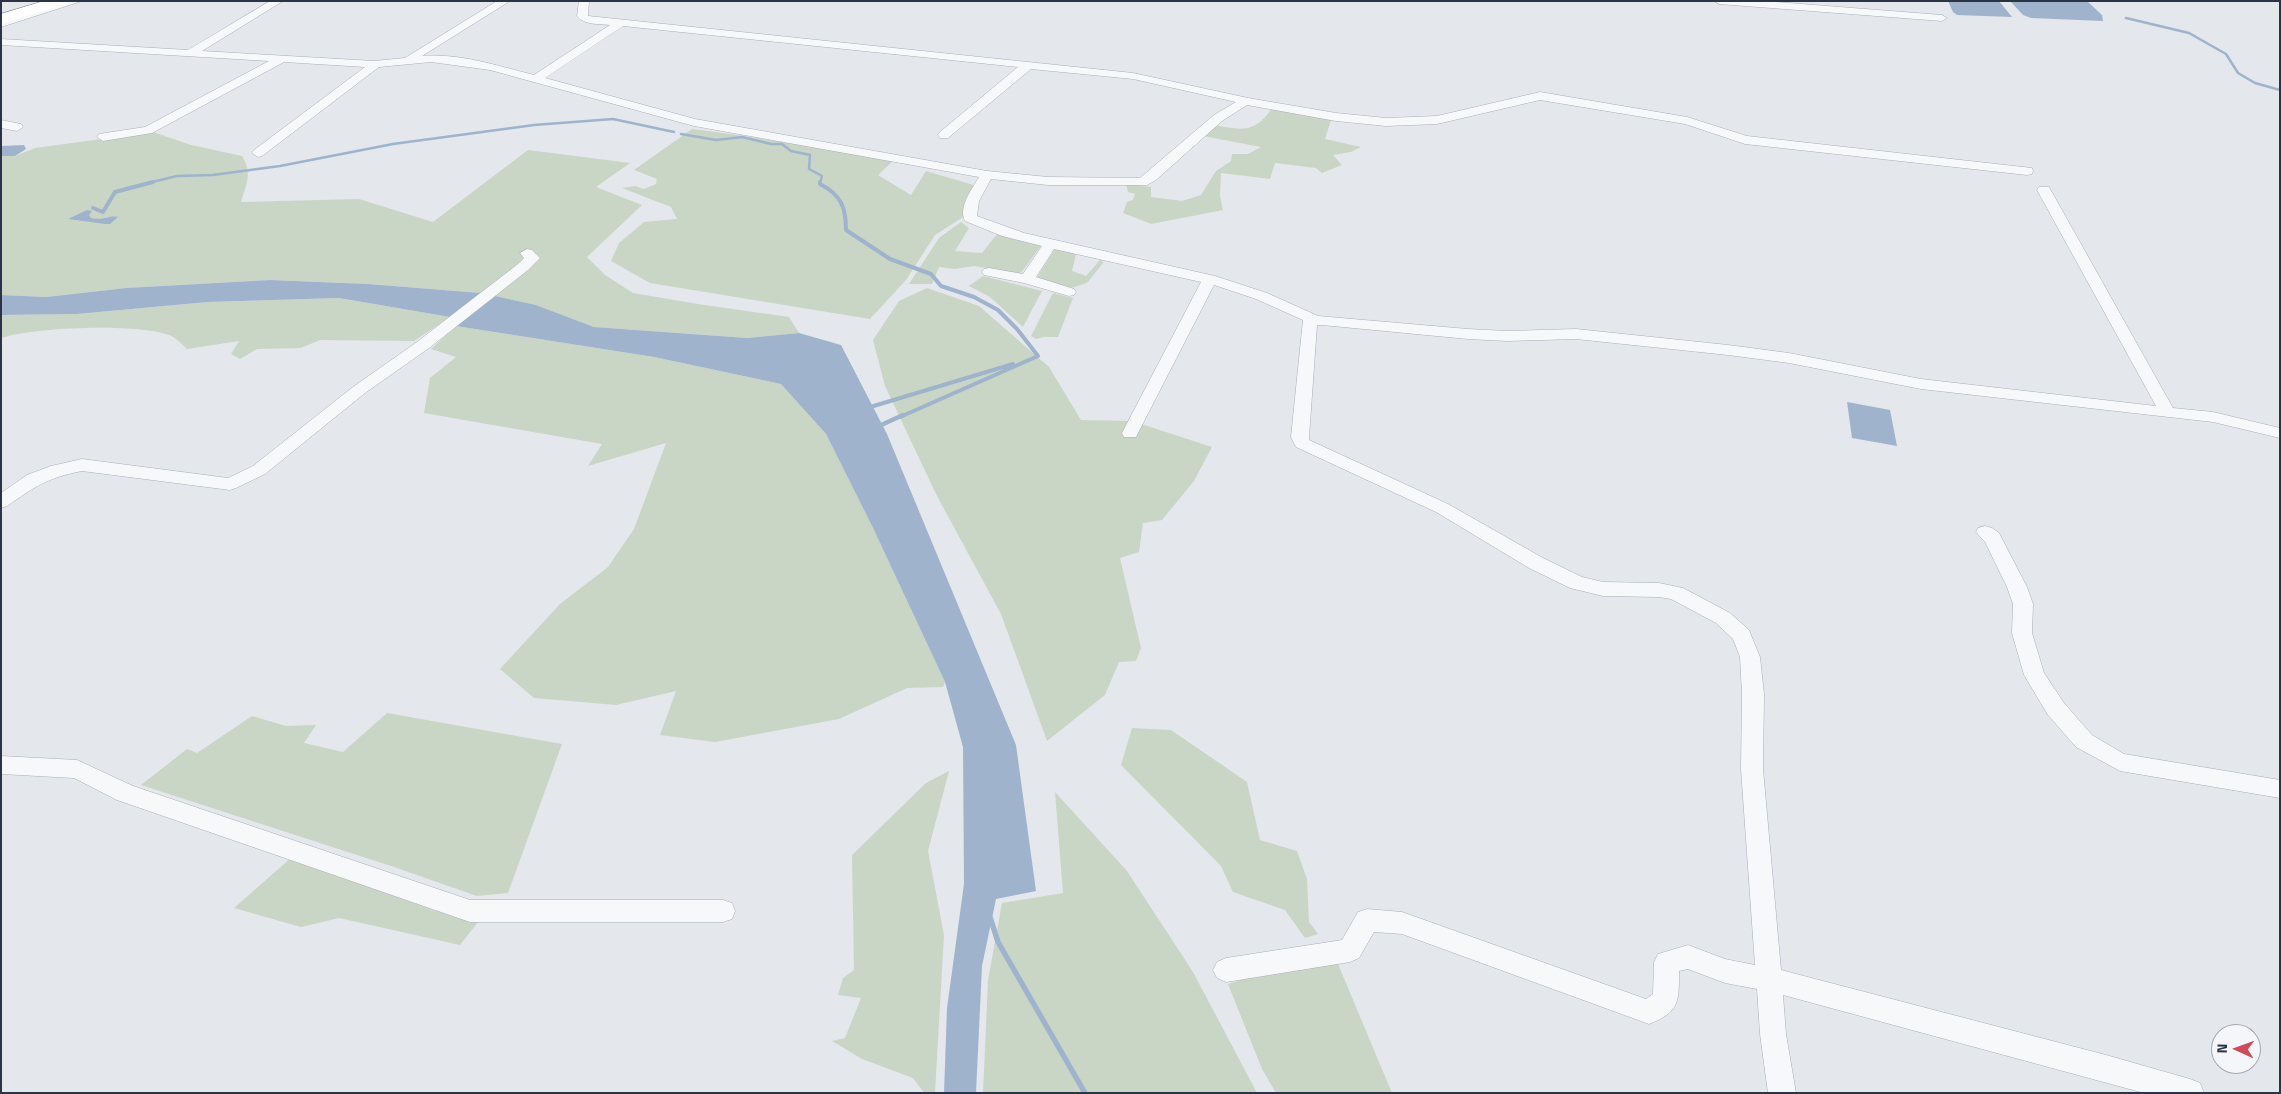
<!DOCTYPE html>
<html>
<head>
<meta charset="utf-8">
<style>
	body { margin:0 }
	#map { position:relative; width:2281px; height:1094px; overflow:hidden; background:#e4e7ec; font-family:"Titillium Web",sans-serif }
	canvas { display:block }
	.frame { position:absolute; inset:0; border:2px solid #2b3445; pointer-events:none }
	.north { position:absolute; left:2211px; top:1024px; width:50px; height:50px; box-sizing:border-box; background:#f4f6f9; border:1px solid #a4a8b1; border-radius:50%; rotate:272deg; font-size:14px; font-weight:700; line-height:20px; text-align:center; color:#2b3445 }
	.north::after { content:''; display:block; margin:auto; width:18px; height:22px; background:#d1495b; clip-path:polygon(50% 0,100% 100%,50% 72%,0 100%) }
</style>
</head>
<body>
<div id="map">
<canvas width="2281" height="1094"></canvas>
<div class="frame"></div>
<div class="north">N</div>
</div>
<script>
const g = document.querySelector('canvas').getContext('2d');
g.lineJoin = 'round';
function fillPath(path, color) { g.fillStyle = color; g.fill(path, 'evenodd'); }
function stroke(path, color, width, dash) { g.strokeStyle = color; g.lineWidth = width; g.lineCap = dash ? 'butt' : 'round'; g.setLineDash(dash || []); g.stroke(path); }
const green = new Path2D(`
	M1272 108 1331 120 1325 139 1361 147 1351 152 1333 155 1342 165 1322 173 1316 168 1275 163 1270 179 1221 173 1220 196 1223 210 1151 224 1123 213 1127 202 1133 200 1135 194 1128 192 1126 184 1151 187V197L1182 201 1201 195 1216 171 1231 161 1232 154H1248L1261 147 1203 136 1214 125C1241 130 1255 134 1272 108Z
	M692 129C759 137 826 150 894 160L878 175 911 195 926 171 977 186 966 199 968 214 935 235 906 280 870 319 650 283 611 261 619 243 644 222 677 219 671 207 622 188 635 186 644 189 656 184 657 179 634 170Z
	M153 132 191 145 242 156C253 173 246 185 241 202L359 199 433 222 528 150 630 163 596 187 642 205 587 257 605 275 633 293 704 305 789 317 799 333 747 338 594 327 536 305 481 293 368 284 270 280 126 288 46 297 1 295V156H15L35 148Z
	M961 222 969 228 955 251 982 253 997 234 1041 246 1020 274 974 266 955 269 939 267 932 284H909L939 238Z
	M1056 247 1076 254 1072 271 1086 276 1101 259 1103 263 1087 283 1071 288 1036 279Z
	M983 276 1042 291 1023 327 990 297 969 286Z
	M927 288 979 306 1049 367 1081 420 1132 421 1212 447 1194 481 1162 520 1143 523 1139 552 1120 558 1141 648 1136 661 1119 662 1105 695 1047 741 1001 614 937 496 885 386 873 340 899 301Z
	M1053 293 1073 298 1058 337H1043L1036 339 1031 336Z
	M339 298 450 317 414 341 320 340 301 348 257 349 240 359 231 354 239 341 187 349C182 344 175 337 169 335 136 323 34 327 1 338V315L77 314 208 302Z
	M456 326 654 357 781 384 826 434 873 528 945 682 943 687 907 688 839 719 715 742 660 735 676 691 616 705 534 698 500 669 560 604 608 567 634 529 666 443 588 466 602 444 424 413 430 378 456 357 431 349Z
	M387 713 562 744 508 893 477 896 394 867 141 785 187 749 197 753 252 716 286 726 316 725 304 743 343 752Z
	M1132 728 1171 730 1247 782 1260 840 1297 851 1307 879 1309 922 1318 934 1305 938 1285 910 1233 892 1221 866 1121 765Z
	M949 771 928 851 944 935 935 1093H924L913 1078 862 1059 832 1041 845 1038 861 998 838 995 843 978 854 970 852 855 926 783Z
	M1055 792 1127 871 1193 972 1257 1093H983L988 980 1002 903 1063 893Z
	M292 857 433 910 478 922 460 945 339 918 301 927 234 908Z
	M1338 964 1392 1093H1276L1262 1069 1228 984 1265 972Z`);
const water = new Path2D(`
	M1948 1H1999L2012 17 1957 15 1953 12Z
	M2010 1H2087L2102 15 2103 21 2031 18 2023 15Z
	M24 145 26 149 15 156H1V146Z
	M87 210 92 211 89 215 91 218C104 221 109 215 118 217L110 224H105L68 219Z
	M270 280 368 284 481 293 450 317 339 298 208 302 77 314 1 315V295L46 297 126 288Z
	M495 296 536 305 594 327 747 338 799 333 841 345 887 434 1016 745 1036 891 996 899 982 966 976 1093H944L947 1008 964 884 963 747 945 682 873 528 826 434 781 384 654 357 456 326Z
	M1847 402 1890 410 1897 446 1852 438Z`);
const streamFar3 = new Path2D(`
	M2126 18 2189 33 2226 54 2238 73 2255 83 2280 90
	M681 134 716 140 742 137 771 144H782L791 151 810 155 809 169 822 176 820 183
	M148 183 177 176 213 175 280 166 393 144 534 125 613 119 674 132`);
const streamFar2 = new Path2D(`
	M820 182V184C841 195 846 207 846 230L890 259 931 274 941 286 974 297 998 310 1017 329 1038 356 900 417
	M93 208 103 212 115 192 153 182
	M867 408 1013 364`);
const streamFar1 = new Path2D(`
	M877 427 903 415`);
const stream = new Path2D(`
	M990 917 998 942 1085 1093`);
const minor = new Path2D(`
	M65 1H82L1 27V21Z
	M270 1H283L202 51 374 61 405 58 497 1H510L422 56C460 53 498 66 534 75L610 25C599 24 584 25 577 16L579 1H589L588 16 1133 73 1248 98 1336 113 1386 118 1437 116 1540 92 1687 117 1747 136 2032 168 2033 171 2032 174 2027 175 1745 144 1685 124 1540 100 1437 124 1386 126 1336 121 1247 105 1222 121 1156 180 1147 185H1048L991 179 979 201 977 216 1024 233 1215 276 1267 293 1318 316 1468 329 1507 331 1576 329 1728 345 1789 353 1921 379 2156 406 2037 190 2039 187H2049L2173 408 2213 412 2280 428V438L2213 422 1921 389 1789 363 1728 355 1576 339 1507 341 1468 339 1322 325H1317L1309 437V440L1448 504 1543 558 1582 577 1603 582 1659 583 1683 588 1730 613 1749 630 1760 657 1764 694 1763 769 1781 970 2106 1055 2190 1079 2200 1083 2204 1093H2144L1783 995 1786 1034 1796 1093H1768L1760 1034 1757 989 1725 983 1688 969 1679 971C1679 1001 1680 1012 1649 1024L1402 934 1374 932 1359 958 1350 962 1226 982 1217 978 1213 970 1217 962 1226 958 1342 940 1358 912 1367 909 1402 912 1646 999 1653 994 1654 962 1658 954 1688 945 1725 959 1755 965 1741 769 1742 694 1740 657 1733 639 1716 623 1671 599 1659 597 1603 596 1570 588 1529 568 1436 512 1296 447 1291 437 1303 320 1256 299 1214 285 1138 433 1136 437H1124L1122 433 1201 282 1054 249 1036 277 1074 289 1076 292 1074 295 1069 296 1024 283 984 275 982 272 984 269 989 268 1023 274 1042 246 1002 236 965 221C958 207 972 189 979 177L694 126 490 70 431 62 379 67 262 156 258 157 252 153 254 150 365 67 284 62 152 133 103 141 97 137 99 134 145 127 269 61 1 45V39L188 50ZM623 26 1018 67 940 132 938 135 940 138H948L1031 69 1133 79 1236 102 1214 115 1140 178 1048 177 987 171 695 119 545 78Z
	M1714 1H1763L1942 15 1947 18 1942 21 1719 4Z
	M1 120 21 124 23 127 17 131 1 128Z
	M527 249 532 250 540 258 528 270 429 348 365 393 265 474 236 488 230 490 82 471C47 478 36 486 7 506L1 508V493L27 475 51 466 82 459 228 478 253 466 353 387 417 342 518 264 524 258 520 253Z
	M1985 526 1992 528 1999 533 2027 587 2033 604 2032 633 2044 673 2064 703 2092 735 2124 754 2280 780V798L2120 771 2076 747 2048 715 2024 675 2012 633 2013 604 2007 587 1985 542 1976 532 1978 528Z
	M1 756 77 760 133 786 470 900H723L732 903 735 911 732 919 723 922H470L117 800 74 778 1 774Z`);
const highway = new Path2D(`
	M44 1H68L66 4 1 24V14Z`);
fillPath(green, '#c9d6c5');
fillPath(water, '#9fb4cc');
stroke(streamFar3, '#9fb4cc', 2.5);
stroke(streamFar2, '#9fb4cc', 4);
stroke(streamFar1, '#9fb4cc', 4.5);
stroke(stream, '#9fb4cc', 5.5);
stroke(minor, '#a9aeb7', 1);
stroke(highway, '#8b94a3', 1);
fillPath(minor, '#f7f8fa');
fillPath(highway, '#fff');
</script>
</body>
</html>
